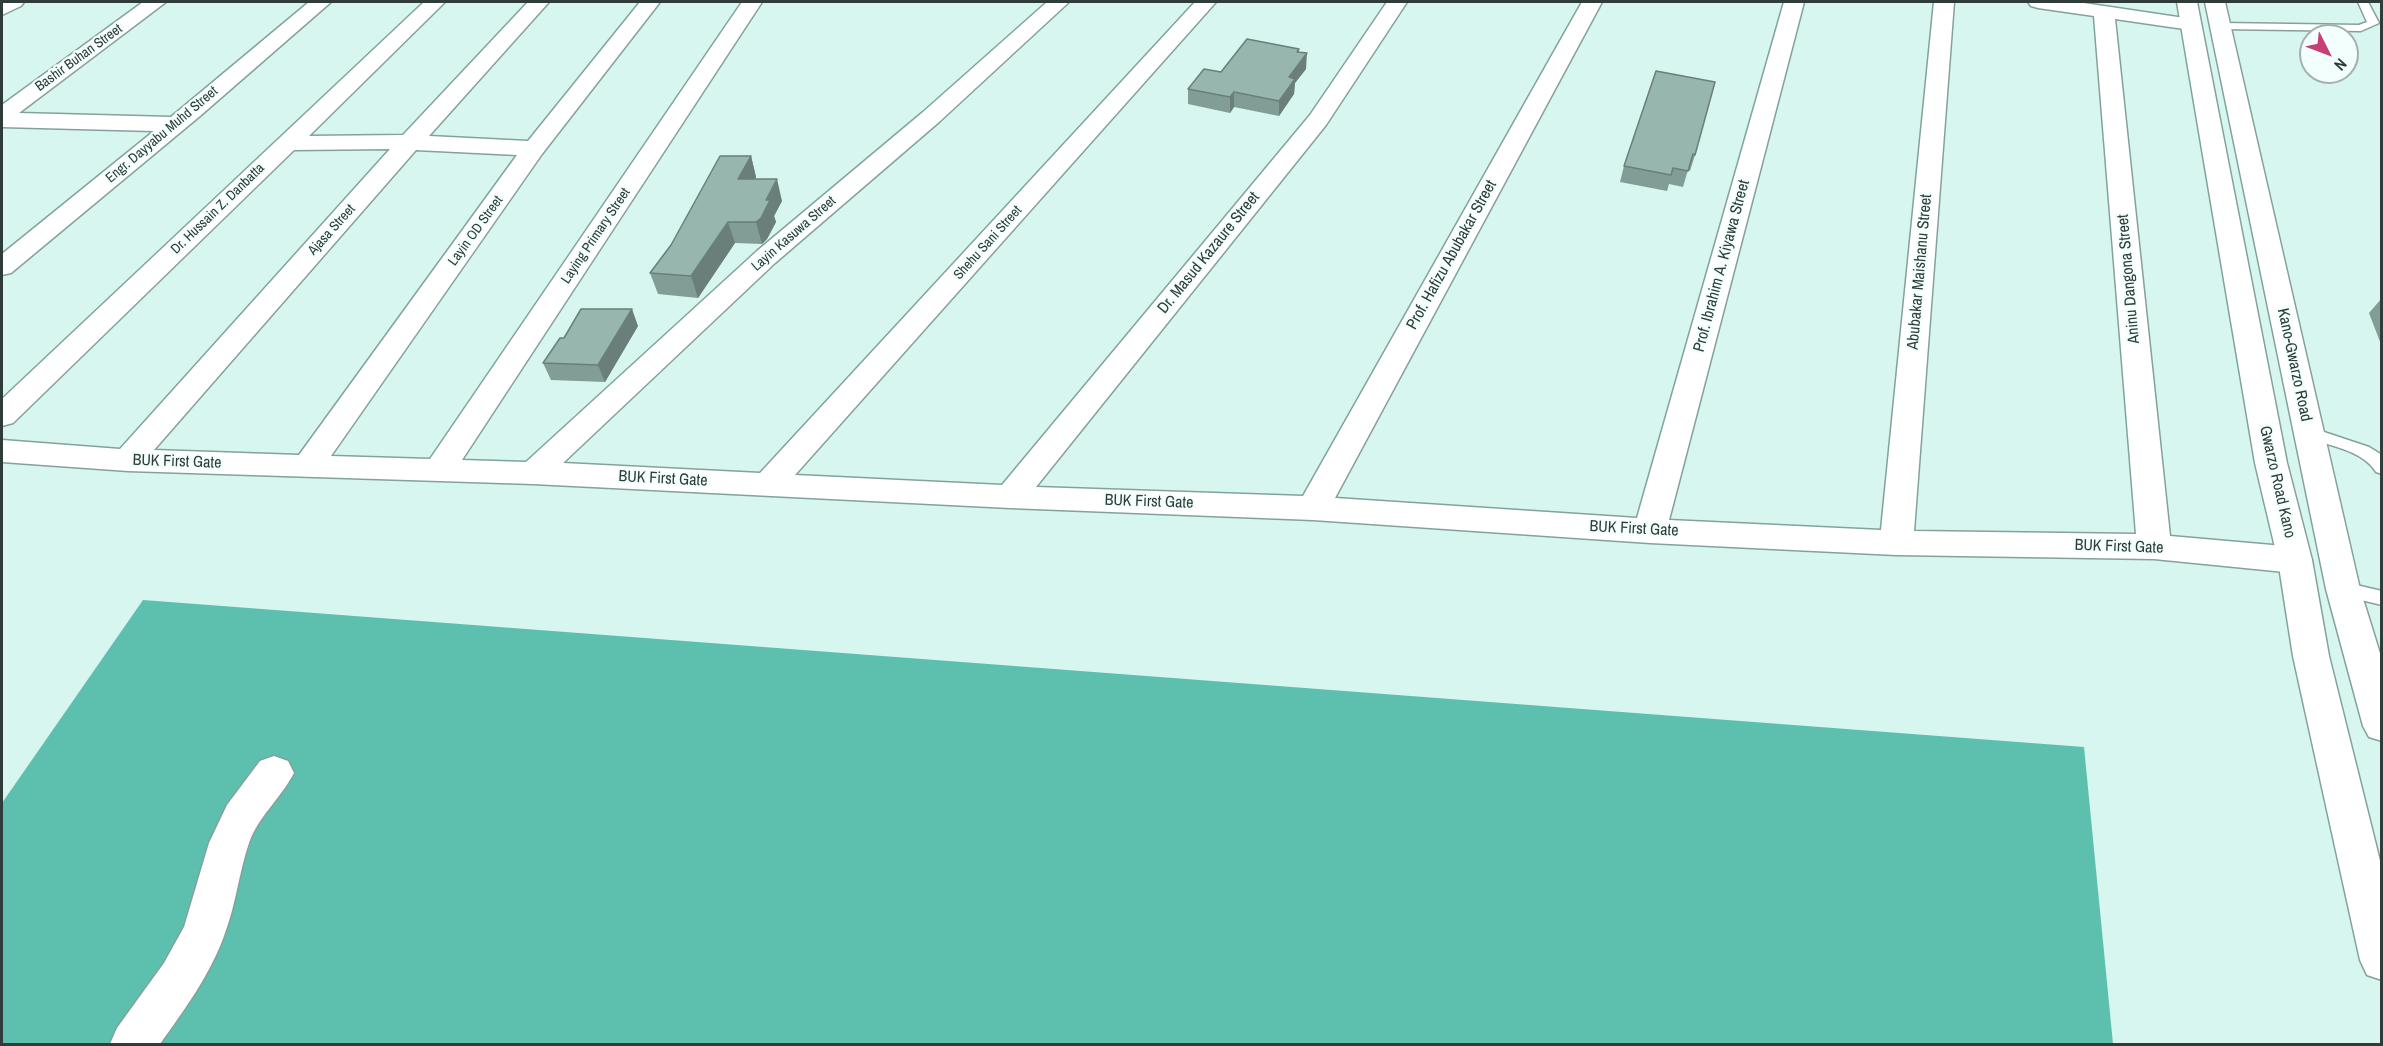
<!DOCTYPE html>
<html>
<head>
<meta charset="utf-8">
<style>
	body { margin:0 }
	#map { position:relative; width:2383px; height:1046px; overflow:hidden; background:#d6f6ef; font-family:"Archivo Narrow",sans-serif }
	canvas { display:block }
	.frame { position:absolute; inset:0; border:3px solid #2f3c39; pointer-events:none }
	.north { position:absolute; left:2299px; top:24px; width:60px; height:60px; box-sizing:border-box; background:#f2fffc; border:2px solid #a4b1ae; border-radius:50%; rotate:132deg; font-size:16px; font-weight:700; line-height:24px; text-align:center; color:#2f3c39 }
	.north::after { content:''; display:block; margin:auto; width:21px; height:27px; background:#c83e77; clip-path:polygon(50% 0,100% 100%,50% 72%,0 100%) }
</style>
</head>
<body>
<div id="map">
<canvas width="2383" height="1046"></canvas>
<div class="frame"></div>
<div class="north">N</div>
</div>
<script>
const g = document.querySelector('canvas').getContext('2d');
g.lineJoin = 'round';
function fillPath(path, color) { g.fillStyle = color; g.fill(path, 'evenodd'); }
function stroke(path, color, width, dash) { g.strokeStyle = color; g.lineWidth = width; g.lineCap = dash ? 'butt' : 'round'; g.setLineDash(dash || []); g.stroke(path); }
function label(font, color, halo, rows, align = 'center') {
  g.font = font + ' "Archivo Narrow",sans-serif'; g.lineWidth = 4.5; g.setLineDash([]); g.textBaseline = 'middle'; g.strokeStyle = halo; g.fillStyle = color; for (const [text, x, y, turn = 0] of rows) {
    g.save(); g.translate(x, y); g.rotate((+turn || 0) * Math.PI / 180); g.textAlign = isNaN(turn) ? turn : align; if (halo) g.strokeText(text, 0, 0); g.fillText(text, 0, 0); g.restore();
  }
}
const forest = new Path2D(`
	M143 600 2084 747 2113 1044H2V803Z`);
const service = new Path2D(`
	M2358 2H2368L2379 23 2361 31 2221 29 2215 26 2221 23 2359 25 2367 22Z
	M2309 427 2369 447 2382 455V474L2376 472C2363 450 2327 445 2303 437L2301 433 2303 429Z
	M2343 582 2382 591V605L2336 594 2334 589 2336 584Z`);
const minor = new Path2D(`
	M2 2H24L21 6 2 15Z
	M143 2H166L19 113 171 117 309 2H331L200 116 11 273 2 275V254L154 131 2 127V105Z
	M424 2H445L309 136 403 135 528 2H549L429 136 528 141 640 2H660L542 154 331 456 430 459 742 2H762L462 460 526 462 757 251 923 112 1047 2H1069L939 122 775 263 563 463 760 473 1195 2H1216L795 475 1002 485 1310 115 1387 2H1407L1326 125 1036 487 1303 496 1582 2H1602L1335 498 1637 518 1784 2H1804L1669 520 1881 530 1934 2H1954L1914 531 2136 534 2094 16 2038 8 2031 6 2028 2H2077L2198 20 2201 24 2198 28 2191 30 2115 19 2170 536 2295 547 2307 551 2312 560 2307 569 2295 573 2154 559 1896 555 1650 543 1313 520 1010 508 533 484 128 471 2 462V440L120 449 390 149 294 150 13 423 2 426V399ZM416 150 517 155 299 455 154 450Z
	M274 756 288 761 294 773C281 798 258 817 249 843 239 872 236 904 225 933 211 974 184 1010 160 1044H110L117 1028 164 963 184 927 209 843 227 805 260 761Z`);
const primary = new Path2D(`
	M2177 2H2197L2287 463 2312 560 2329 656 2382 869V980L2367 975 2360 960 2293 656 2278 560 2255 463Z
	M2205 2H2225L2360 589 2382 660V741L2369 737 2363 726 2326 589Z`);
const wall = new Path2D(`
	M1299 49V52L1306 69 1295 83 1294 94 1279 116 1234 107 1230 113 1188 104V89Z
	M1656 71 1695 155 1690 171 1688 170 1683 187 1669 184 1667 191 1620 182 1624 166Z
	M751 156 756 177 755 179 782 201 774 216 776 222 767 239 762 244 735 243 698 298 658 294 650 273Z
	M2382 298V347L2369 313Z
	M638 326 605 382 551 380 543 363 564 338Z`);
const shadedWall = new Path2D(`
	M1307 53 1306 69 1295 83 1294 94 1279 116V101L1289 77Z
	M1234 92V107L1230 113V97Z
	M751 156 756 177 744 200 738 179Z
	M777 179 782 201 774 216 776 222 767 239 762 244 756 222Z
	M728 222 735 243 698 298 691 276Z
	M632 309 638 326 605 382 598 365Z`);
const building = new Path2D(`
	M1247 39 1299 49 1297 52 1307 53 1289 77 1295 79 1279 101 1234 92 1230 97 1188 89 1204 69 1221 72Z
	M1656 71 1715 82 1695 155 1693 154 1688 171 1673 168 1671 175 1624 166Z
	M720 156H751L738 179H777L766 200H770L761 218 756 222H728L691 276 650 273 671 245Z
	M581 309H632L598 365 543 363 560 338H564Z`);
const farStreetnames = [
	["Bashir Buhan Street",79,58,-36],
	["Engr. Dayyabu Muhd Street",162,135,-40],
	["Dr. Hussain Z. Danbatta",218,209,-44],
	["Ajasa Street",332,230,-48],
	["Layin OD Street",476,231,-54],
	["Layin Kasuwa Street",794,234,-41],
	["Laying Primary Street",596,236,-56],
	["Shehu Sani Street",988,243,-48]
];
const streetNames = [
	["Dr. Masud Kazaure Street",1209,253,-51],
	["Prof. Hafizu Abubakar Street",1452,255,-61],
	["Prof. Ibrahim A. Kiyawa Street",1722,266,-75],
	["Abubakar Maishanu Street",1920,272,-85],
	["Aninu Dangona Street",2129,279,-95],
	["Kano-Gwarzo Road",2294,365,78],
	["BUK First Gate",177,462,2],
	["BUK First Gate",663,479,3],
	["Gwarzo Road Kano",2277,482,77],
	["BUK First Gate",1149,502,2],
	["BUK First Gate",1634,529,3],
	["BUK First Gate",2119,547,2]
];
fillPath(forest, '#5dc0ae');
stroke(service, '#84a29b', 3);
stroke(minor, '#84a29b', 3);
stroke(primary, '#84a29b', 3);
fillPath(service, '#fff');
fillPath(minor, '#fff');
fillPath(primary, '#fff');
fillPath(wall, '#829d96');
fillPath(shadedWall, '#6a7f7a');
fillPath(building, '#97b6ae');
stroke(building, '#6a7f7a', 1.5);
label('14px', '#2f3c39', '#f2fffc', farStreetnames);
label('16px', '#2f3c39', '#f2fffc', streetNames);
</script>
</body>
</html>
